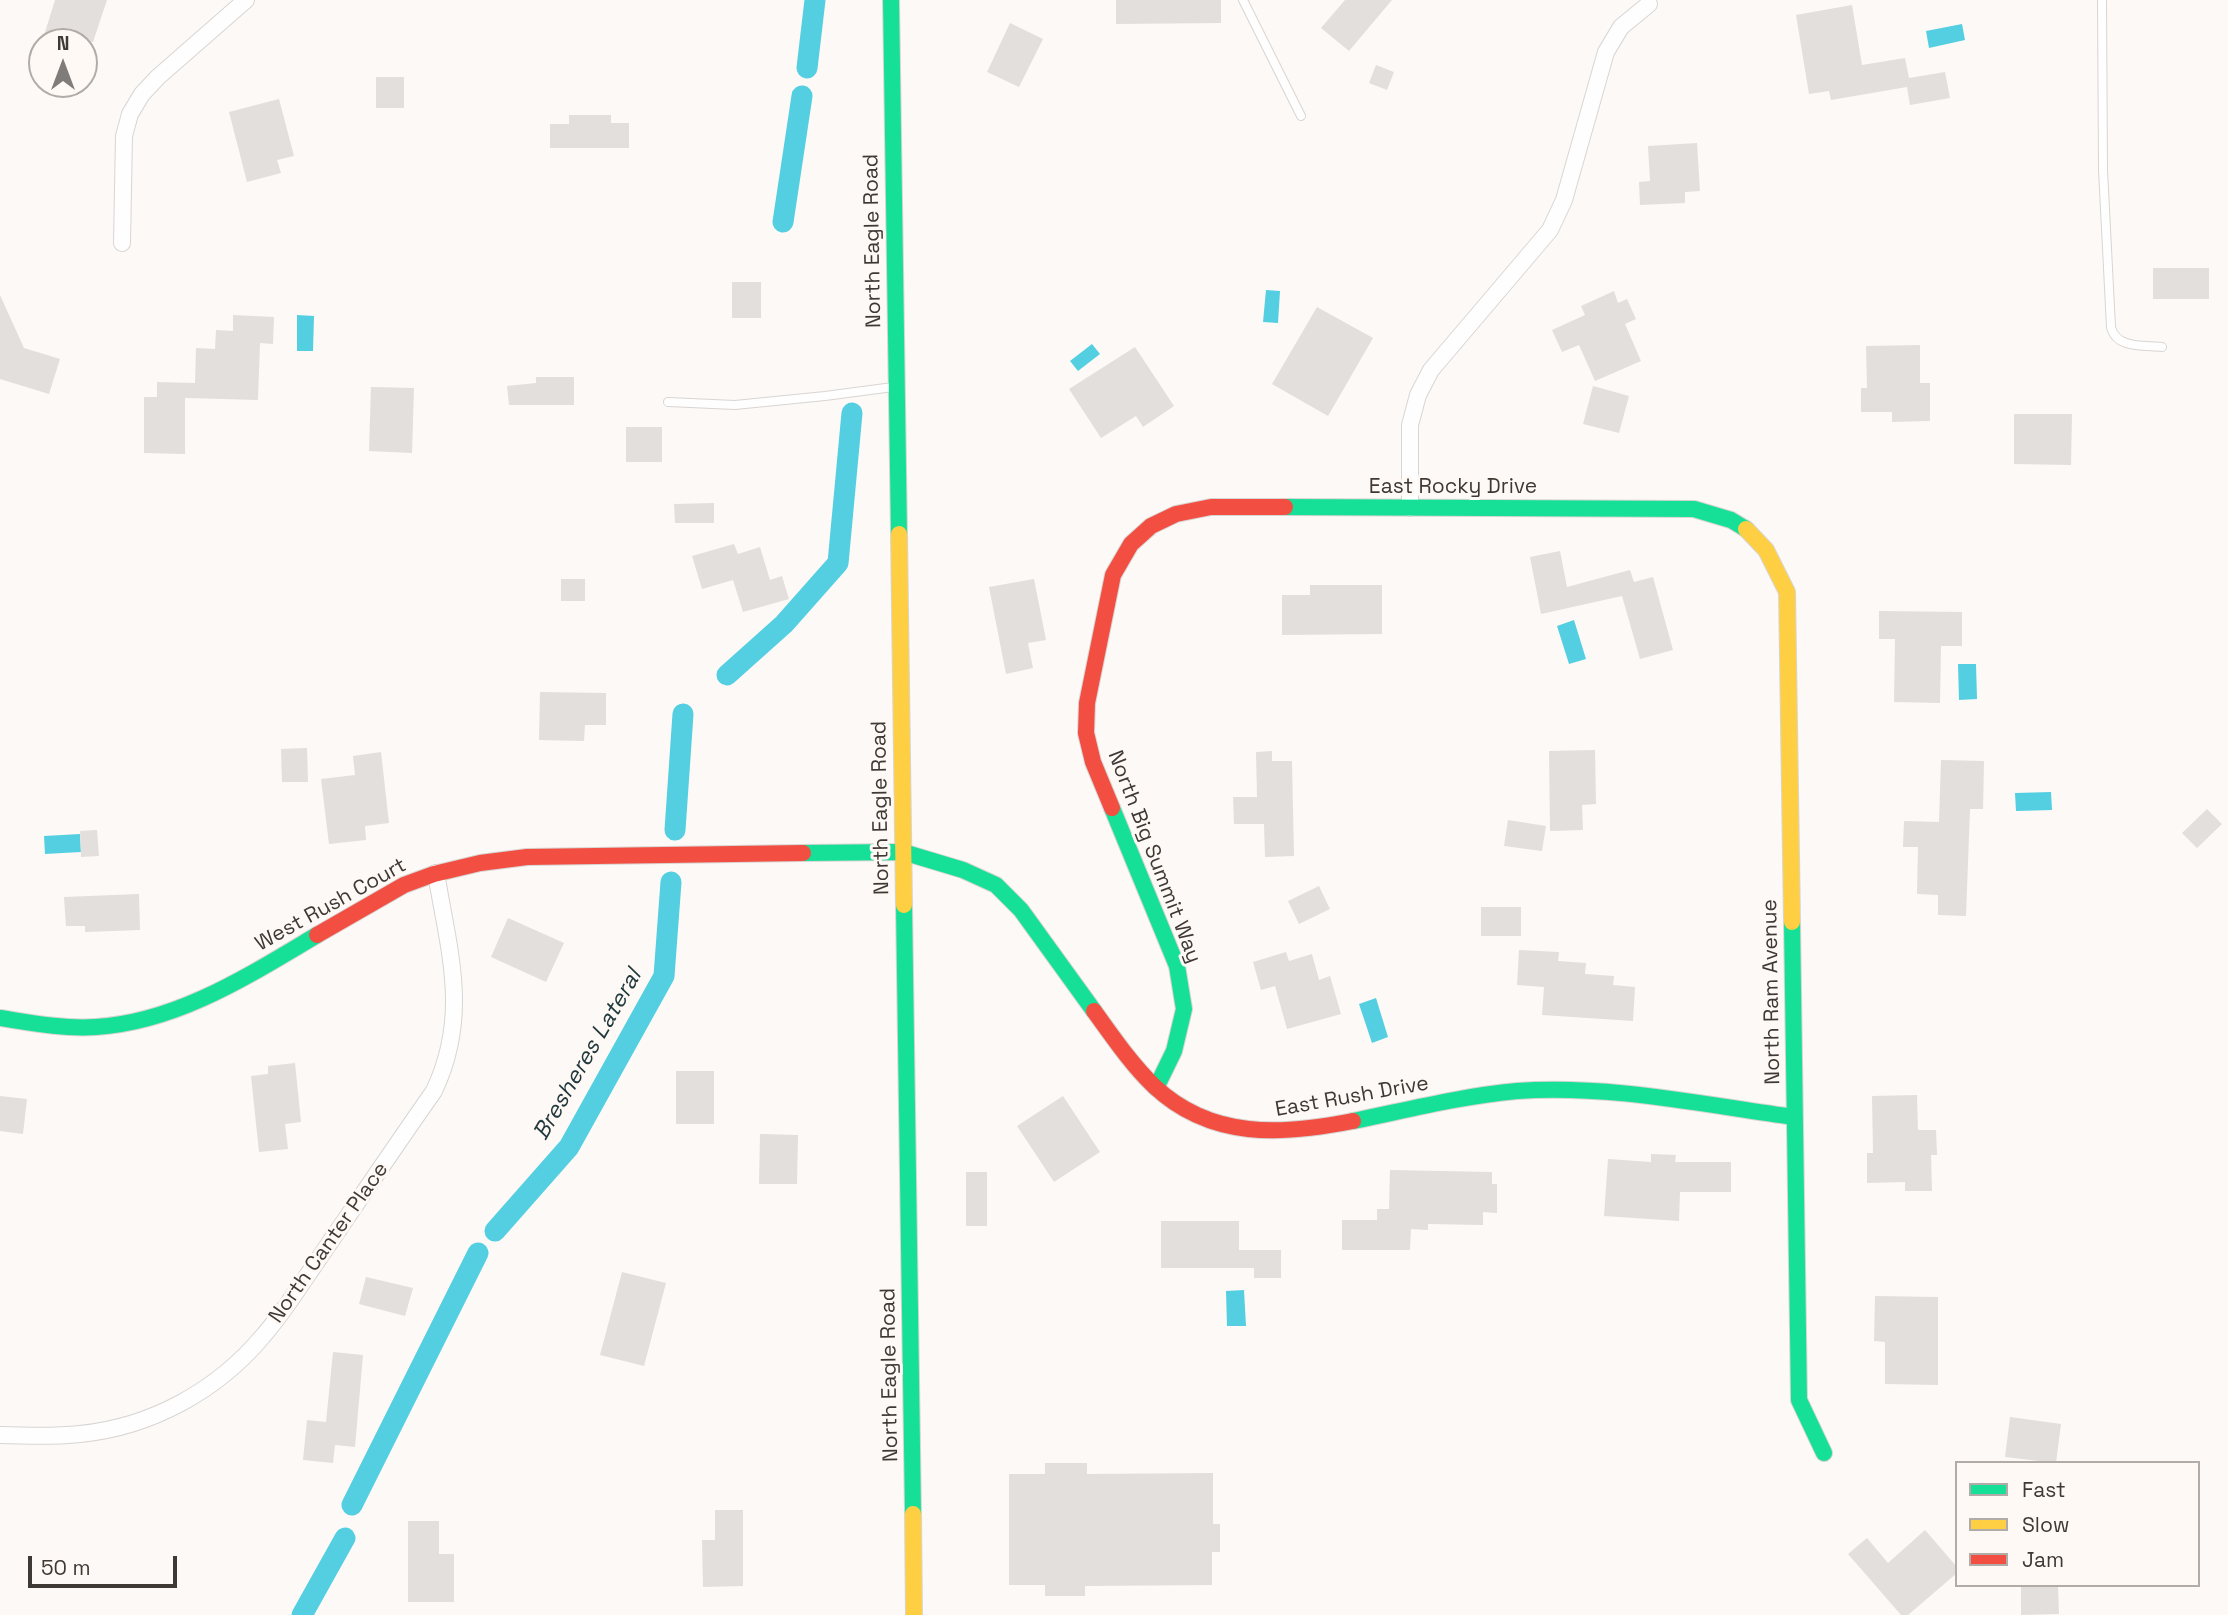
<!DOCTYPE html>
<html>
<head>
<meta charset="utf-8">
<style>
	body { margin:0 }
	#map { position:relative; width:2228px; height:1615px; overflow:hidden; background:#fcf9f7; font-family:"Space Grotesk",sans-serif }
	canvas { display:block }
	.legend { position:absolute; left:1955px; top:1461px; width:245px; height:126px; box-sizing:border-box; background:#fef9f5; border:2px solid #b1aca8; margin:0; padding:9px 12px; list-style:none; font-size:21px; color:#3e3935 }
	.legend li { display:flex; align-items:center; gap:14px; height:35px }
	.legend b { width:35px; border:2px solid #b1aca8 }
	.north { position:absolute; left:28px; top:28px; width:70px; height:70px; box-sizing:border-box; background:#fef9f5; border:2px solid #b1aca8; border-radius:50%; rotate:0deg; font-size:19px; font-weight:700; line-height:28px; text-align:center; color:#3e3935 }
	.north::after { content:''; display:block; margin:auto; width:24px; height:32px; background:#807c79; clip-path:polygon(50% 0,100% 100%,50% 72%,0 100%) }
	.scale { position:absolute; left:28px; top:1556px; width:149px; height:32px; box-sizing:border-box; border:4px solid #3e3935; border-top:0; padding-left:9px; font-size:21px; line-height:24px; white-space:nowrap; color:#3e3935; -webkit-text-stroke:5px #fef9f5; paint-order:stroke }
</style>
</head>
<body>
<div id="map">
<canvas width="2228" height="1615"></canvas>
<ul class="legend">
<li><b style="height:9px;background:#16e098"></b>Fast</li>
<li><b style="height:9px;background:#ffcf43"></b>Slow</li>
<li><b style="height:9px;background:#f24e42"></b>Jam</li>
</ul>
<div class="north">N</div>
<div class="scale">50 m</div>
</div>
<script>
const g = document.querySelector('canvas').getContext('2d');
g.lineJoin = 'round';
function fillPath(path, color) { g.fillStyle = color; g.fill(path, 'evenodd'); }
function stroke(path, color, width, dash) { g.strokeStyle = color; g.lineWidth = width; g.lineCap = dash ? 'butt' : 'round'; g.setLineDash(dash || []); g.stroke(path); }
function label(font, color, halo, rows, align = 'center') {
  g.font = font + ' "Space Grotesk",sans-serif'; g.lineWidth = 6; g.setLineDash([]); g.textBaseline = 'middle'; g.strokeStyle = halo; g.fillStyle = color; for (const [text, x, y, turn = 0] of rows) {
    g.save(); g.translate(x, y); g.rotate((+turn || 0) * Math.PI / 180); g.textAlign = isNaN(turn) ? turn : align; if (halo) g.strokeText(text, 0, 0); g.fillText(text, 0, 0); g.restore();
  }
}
const water = new Path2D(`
	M1962 24 1965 40 1929 48 1926 31Z
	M1266 290 1280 291 1278 323 1263 322Z
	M297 315 314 316 313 351H297Z
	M1092 344 1100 354 1078 371 1070 361Z
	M1574 620 1586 659 1569 664 1557 626Z
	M1958 664H1976L1977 699 1959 700Z
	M2051 792 2052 810 2016 811 2015 793Z
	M80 834 81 852 45 854 44 836Z
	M1376 998 1388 1037 1372 1043 1359 1004Z
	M1244 1290 1246 1326H1227L1226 1291Z`);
const canal = new Path2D(`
	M807 68 815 0
	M783 222 802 96
	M727 675 784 624 838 563 852 413
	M675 830 683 714
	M495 1231 569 1147 664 976 671 882
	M352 1505 478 1253
	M302 1615 345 1538`);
const building = new Path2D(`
	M55 0H107L93 42H42Z
	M1116 0H1221V23L1116 24Z
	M1345 0H1392L1349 51 1321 28Z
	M1852 5 1862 65 1905 58 1909 78 1945 72 1950 98 1910 105 1907 87 1831 100 1829 91 1809 94 1796 15Z
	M1010 23 1043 39 1019 87 987 72Z
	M1376 65 1394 72 1387 90 1369 83Z
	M376 77H404V108H376Z
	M279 99 294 156 277 160 281 173 247 182 229 112Z
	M569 115H611V123H629V148H550V124H569Z
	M1697 143 1700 191 1685 192V203L1640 205 1639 182 1650 181 1648 146Z
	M2153 268H2209V299H2153Z
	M732 282H761V318H732Z
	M1614 291 1618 303 1627 299 1636 319 1625 324 1641 361 1595 381 1579 345 1562 352 1552 330 1585 315 1581 306Z
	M0 295 24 348 60 359 49 394 0 379Z
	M1317 307 1373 338 1328 416 1272 384Z
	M233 315 274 317 273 344 260 343 258 400 185 398V454L144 453V397H157V382L195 383 196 348 215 349 216 330 233 331Z
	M1920 345V383H1930V421L1892 422V412H1861V388H1867L1866 346Z
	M1135 347 1174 406 1143 427 1136 416 1101 438 1069 389Z
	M536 377H574V405H509L507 386 536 383Z
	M1593 386 1629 396 1619 433 1583 424Z
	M371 387 414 388 412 453 369 451Z
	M2014 414H2072L2071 465 2014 464Z
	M626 427H662V462H626Z
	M714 503V523H675L674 504Z
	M734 544 738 554 760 547 770 580 782 576 789 599 743 612 733 580 702 589 692 556Z
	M1560 551 1567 587 1630 570 1634 582 1653 577 1673 650 1640 659 1622 596 1541 614 1530 557Z
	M561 579H585V601H561Z
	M1034 579 1046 640 1028 643 1033 668 1006 674 989 587Z
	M1310 585H1382V634L1282 635V595H1310Z
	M1879 611 1962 612V646H1941L1940 703 1894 702 1895 639H1879Z
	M540 692 606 693V725H585L584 741 539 740Z
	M307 748 308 782H282L281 749Z
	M1595 750 1596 804 1582 805 1583 830 1550 831 1549 751Z
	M1272 751V761H1292L1294 856 1265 857 1264 824H1234L1233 797H1257L1256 752Z
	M381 752 389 823 365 826 366 840 329 844 321 779 355 775 353 756Z
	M1941 760 1984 761 1983 809H1970L1966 916 1938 915V895L1917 894 1918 847H1903L1904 821 1939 822Z
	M2207 809 2222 824 2197 848 2182 833Z
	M1508 820 1546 826 1542 851 1504 846Z
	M97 830 99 856 81 857 80 831Z
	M1319 886 1330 909 1299 924 1288 901Z
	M139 894 140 930 85 932V926H66L64 897Z
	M1481 907H1521V936H1481Z
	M508 918 564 943 546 982 491 957Z
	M1519 950 1559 952 1558 961 1586 963 1585 974 1614 976 1613 985 1635 987 1633 1021 1542 1015 1544 987 1517 985Z
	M1286 952 1289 961 1312 954 1319 980 1330 976 1341 1014 1287 1029 1275 986 1261 990 1253 962Z
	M295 1063 301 1122 285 1124 288 1149 259 1152 251 1076 268 1074V1066Z
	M676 1071H714V1124H676Z
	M1917 1095 1918 1130H1936L1937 1155H1931L1932 1191H1905V1182L1867 1183V1153H1873L1872 1096Z
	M0 1096 27 1099 23 1134 0 1131Z
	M1063 1096 1100 1152 1054 1182 1017 1126Z
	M760 1134 798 1135 797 1184H759Z
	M1651 1154 1676 1155 1675 1162H1731V1192H1680L1679 1221 1604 1216 1608 1159 1651 1162Z
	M1390 1170 1492 1172V1184H1497V1213L1483 1212V1225L1428 1224V1230L1411 1229 1410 1250H1342V1220H1377V1209H1389Z
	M966 1172H987V1226H966Z
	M1161 1221H1239V1250H1281V1278H1254V1268H1161Z
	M622 1272 666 1283 644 1366 600 1355Z
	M366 1277 413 1288 405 1316 359 1304Z
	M1875 1296 1938 1297V1385L1885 1384V1342L1874 1341Z
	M333 1352 363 1355 355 1447 335 1445 333 1463 303 1460 307 1420 326 1422Z
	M2010 1417 2061 1424 2056 1463 2005 1457Z
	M1045 1463H1087V1474L1213 1473V1524H1220V1552H1212V1585L1085 1586V1596H1045V1585H1009V1474H1045Z
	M715 1510H743V1586L703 1587 702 1540H715Z
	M408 1521H439V1554H454V1602H408Z
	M1925 1530 1957 1567V1573L1908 1615H1901L1848 1554 1867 1538 1888 1563Z
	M2021 1585H2058L2059 1614 2021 1615Z`);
const lane = new Path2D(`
	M1243 0 1301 116
	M2102 0 2103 170 2111 327C2116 349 2144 345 2162 347
	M668 402 735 405 825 396 893 387`);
const street = new Path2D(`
	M122 243 124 136 130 114 142 94 158 77 246 0
	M1410 508V425L1418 395 1431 370 1550 230 1564 200 1606 52 1621 27 1649 4
	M0 1435C27 1436 53 1437 80 1434 151 1427 217 1391 263 1336 285 1311 303 1281 322 1254 359 1200 396 1145 434 1091 470 1015 449 952 436 873`);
const fast = new Path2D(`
	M891 0 899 534
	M1285 507 1694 509 1731 520 1746 529
	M1112 808 1177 966 1184 1009 1174 1051 1156 1088
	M803 853 903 852 963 870 996 885 1021 910 1094 1011
	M904 905 913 1514
	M1792 922 1799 1400 1824 1453
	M0 1018C32 1023 63 1029 96 1027 177 1022 248 976 317 935
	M1353 1121C1407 1110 1462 1096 1517 1091 1607 1084 1705 1105 1794 1117`);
const slow = new Path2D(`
	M1746 529 1766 550 1787 592 1792 922
	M899 534 904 905
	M913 1514 914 1615`);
const jam = new Path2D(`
	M1112 808 1093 762 1086 733 1087 703 1113 575 1131 544 1151 526 1176 514 1211 507H1285
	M317 935 404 885 434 874 480 863 527 857 803 853
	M1094 1011C1113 1037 1131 1064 1154 1086 1211 1140 1283 1135 1353 1121`);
const streetNames = [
	["North Eagle Road",873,241,-91],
	["East Rocky Drive",1453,487],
	["North Eagle Road",881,808,-91],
	["North Big Summit Way",1154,857,69],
	["West Rush Court",331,905,-29],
	["North Ram Avenue",1772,992,-91],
	["East Rush Drive",1352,1097,-10],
	["North Canter Place",329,1243,-55],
	["North Eagle Road",890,1375,-91]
];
const waterNames = [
	["Bresheres Lateral",588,1055,-60]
];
fillPath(water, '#54cfe1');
stroke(canal, '#54cfe1', 21);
fillPath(building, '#e2dfdc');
stroke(lane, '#d8d5d2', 10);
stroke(street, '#d8d5d2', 18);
stroke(fast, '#d8d5d2', 18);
stroke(slow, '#d8d5d2', 18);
stroke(jam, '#d8d5d2', 18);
stroke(lane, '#fffefe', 8);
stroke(street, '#fffefe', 16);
stroke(fast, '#16e098', 16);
stroke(slow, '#ffcf43', 16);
stroke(jam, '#f24e42', 16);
label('21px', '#3e3935', '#fef9f5', streetNames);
label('italic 23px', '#20393e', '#fef9f5', waterNames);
</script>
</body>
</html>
